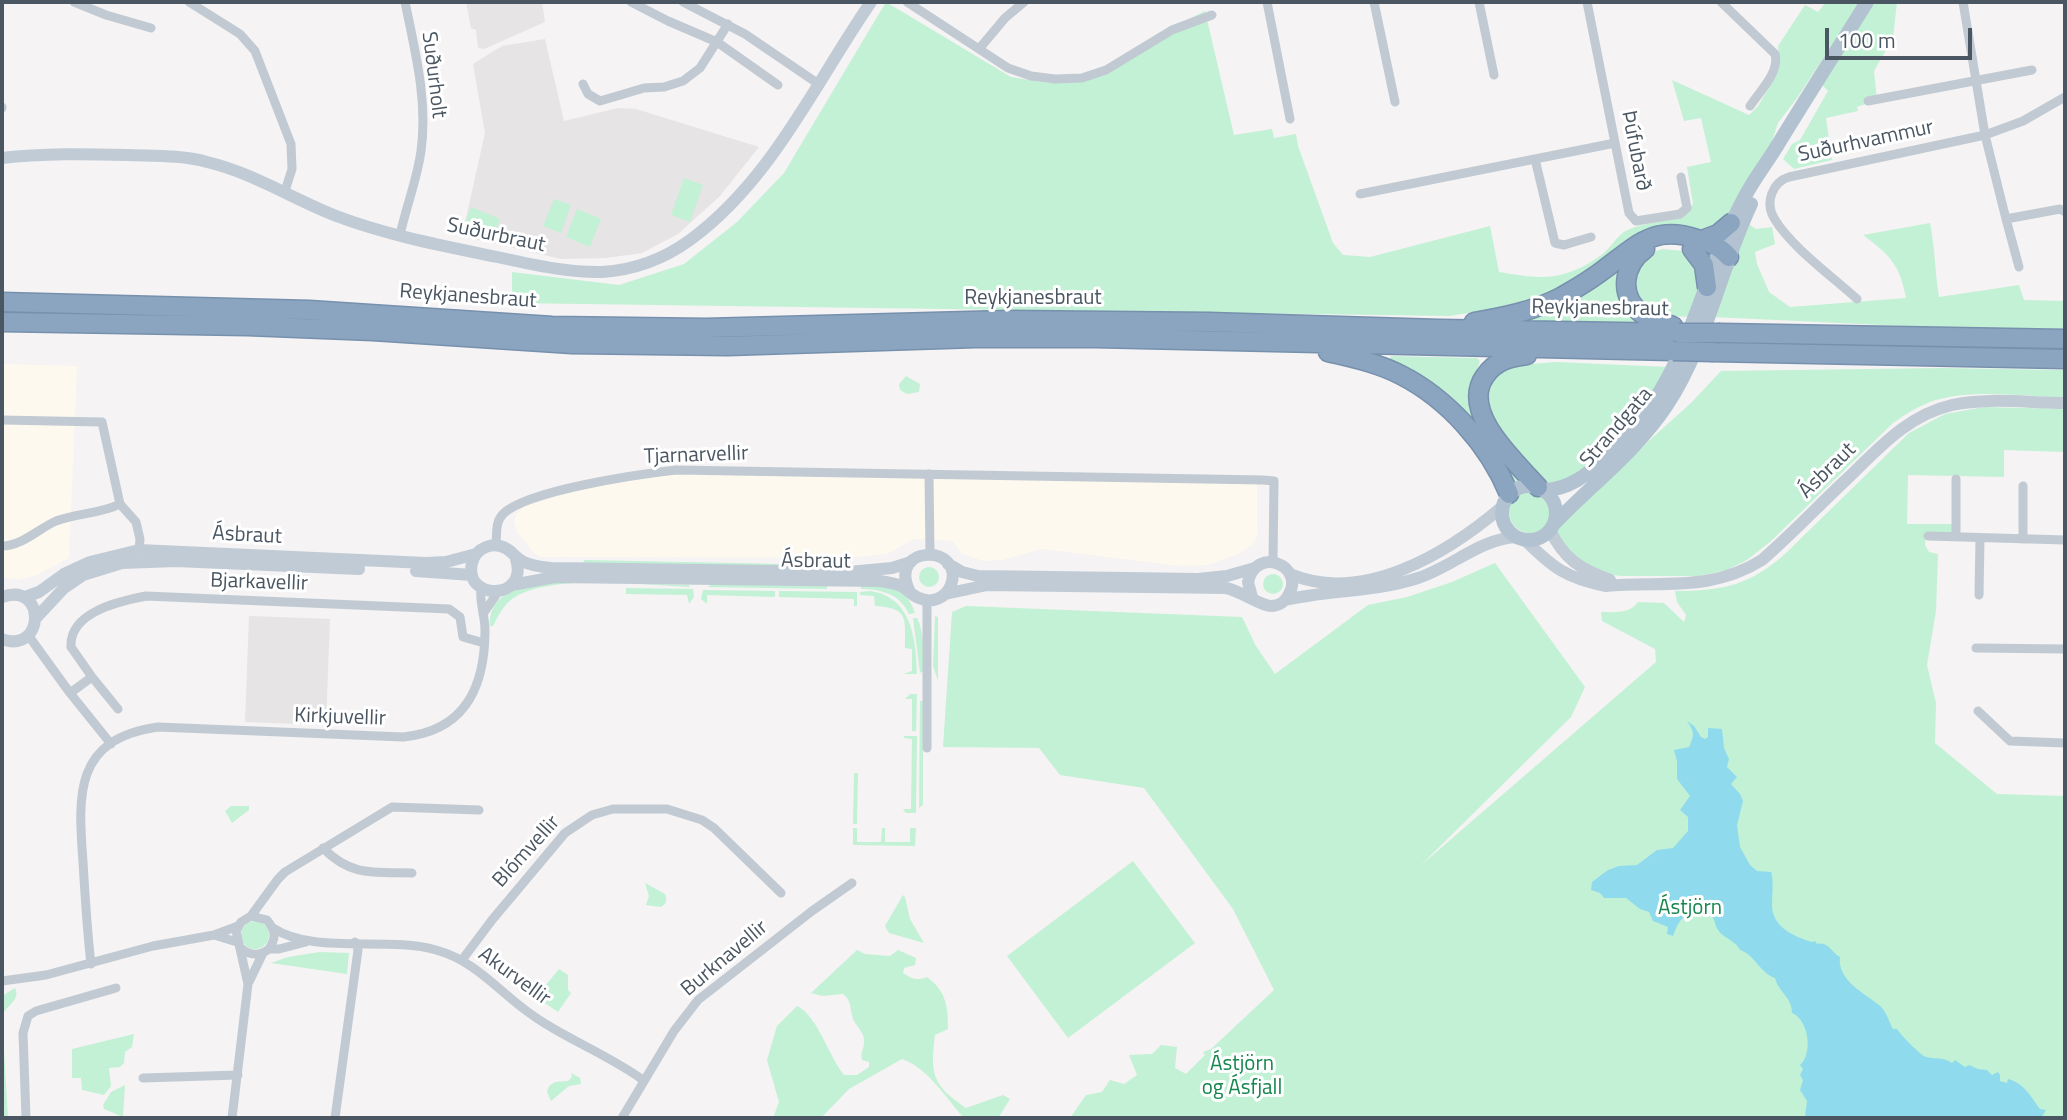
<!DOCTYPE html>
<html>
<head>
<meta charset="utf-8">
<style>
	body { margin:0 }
	#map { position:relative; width:2067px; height:1120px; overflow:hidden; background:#f5f3f3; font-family:"Titillium Web",sans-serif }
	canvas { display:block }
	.frame { position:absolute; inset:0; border:4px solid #4a5661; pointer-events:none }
	.scale { position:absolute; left:1825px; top:28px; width:147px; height:32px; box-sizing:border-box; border:4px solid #4a5661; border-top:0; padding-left:9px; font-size:21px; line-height:24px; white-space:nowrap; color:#4a5661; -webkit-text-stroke:5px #fff; paint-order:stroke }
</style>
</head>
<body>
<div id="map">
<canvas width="2067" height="1120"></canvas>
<div class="frame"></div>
<div class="scale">100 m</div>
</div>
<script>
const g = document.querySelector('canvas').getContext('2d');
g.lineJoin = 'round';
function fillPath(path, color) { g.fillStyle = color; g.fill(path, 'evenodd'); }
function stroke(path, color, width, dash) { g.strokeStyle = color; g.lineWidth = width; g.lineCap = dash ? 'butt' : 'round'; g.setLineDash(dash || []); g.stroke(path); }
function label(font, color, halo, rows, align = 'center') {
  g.font = font + ' "Titillium Web",sans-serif'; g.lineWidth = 6; g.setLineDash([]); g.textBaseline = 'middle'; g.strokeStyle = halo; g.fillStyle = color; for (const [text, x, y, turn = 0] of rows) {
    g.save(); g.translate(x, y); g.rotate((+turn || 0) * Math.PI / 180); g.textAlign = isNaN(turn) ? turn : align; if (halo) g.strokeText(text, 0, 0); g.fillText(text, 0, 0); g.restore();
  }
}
const commercial = new Path2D(`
	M2 364 77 366 69 558 37 575 18 580 2 577Z
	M688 473 1257 484V535L1253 544 1241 553 1208 565 1181 566 1042 549 1002 560 983 561 962 554 953 541 914 539 887 554 846 558 541 557 535 554 517 532 514 521 517 513 523 507 575 491 621 480Z`);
const education = new Path2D(`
	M466 2H542L545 22 484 49 478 48 476 30 471 28Z
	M545 39 564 121 618 108 636 109 759 147 719 197 678 234 642 253 606 258 561 259 462 236 485 133 473 64 502 46Z
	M249 616 330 619 326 725 245 722Z`);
const green = new Path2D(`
	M886 2 1011 77 1048 83 1104 74 1169 29 1205 11 1234 135 1272 129 1274 138 1296 134 1298 146 1333 243 1343 255 1370 257 1490 226 1499 272C1540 279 1561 282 1597 258 1608 252 1614 239 1624 232 1646 219 1676 226 1693 204L1687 167 1711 162 1701 118 1684 121 1672 80 1749 115 1758 106 1776 76 1780 65 1778 46 1805 5 1818 12 1826 2H1860L1797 98 1778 123 1772 141 1730 218 1707 233 1687 230 1596 270 1535 302 1450 316 512 303V272L619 285 684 264 737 222 784 173Z
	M1875 2H1897L1893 38 1874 71 1877 100 1857 107 1858 111 1826 118 1832 160 1794 169 1783 159 1792 144 1800 140 1828 91 1822 85Z
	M684 178 703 185 690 222 671 215Z
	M554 199 571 205 561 233 543 226Z
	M471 207 500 219 494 235 465 223Z
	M577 209 601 219 590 247 566 237Z
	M1746 222 1756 229 1772 227 1775 244 1755 252 1757 264 1769 292 1790 307 1906 298C1900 265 1890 255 1863 235L1930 223C1935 248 1935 272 1939 297L2019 285 2024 300 2065 301V329L1924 327 1713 317Z
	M1662 249 1683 251 1698 264 1701 289 1692 317C1677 316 1660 317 1648 308 1630 296 1630 268 1647 255 1651 252 1658 251 1662 249Z
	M1627 256 1622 278 1655 327 1513 322Z
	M1391 356 1477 358 1480 361 1472 387 1525 480 1513 485 1456 404 1423 377 1390 359Z
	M1556 362 1669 367 1632 424 1583 470 1561 483 1547 484 1539 479 1489 418 1486 392 1497 371 1517 365Z
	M1942 368 2065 370V398C2026 396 1974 389 1936 400 1920 405 1906 414 1893 423L1770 542 1747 560 1727 570 1699 576H1621L1605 574 1581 564 1563 549 1556 528 1560 521 1691 403 1721 371Z
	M906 376 920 384 919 392 907 394 900 390 899 384Z
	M1984 407 2065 409V452L2004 450V477L1908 475 1907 524H1953V534L1926 533 1925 545 1929 552 1938 554 1936 611 1927 665 1936 703 1935 743 1997 794 2065 796V1118H1070L1086 1095 1102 1092 1110 1080 1124 1084 1137 1075 1129 1055 1152 1054 1161 1045 1177 1047 1175 1068 1186 1074 1205 1055 1203 1052 1211 1049 1274 990 1233 909 1144 788 1060 775 1039 748 943 747 952 612 966 606 1242 617 1256 646 1275 674 1368 605 1407 597 1452 582 1495 563 1585 687 1571 717 1420 866 1656 662 1655 649 1602 621 1601 612C1614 612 1630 614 1638 602L1664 603 1684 622 1686 615 1677 602 1675 591C1724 591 1751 585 1787 552L1909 433 1945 414Z
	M1509 512a21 21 0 1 1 42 0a21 21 0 1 1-42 0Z
	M584 560 832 565V569L583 564Z
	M919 577a10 10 0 1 1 20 0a10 10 0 1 1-20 0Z
	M1263 584a10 10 0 1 1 20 0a10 10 0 1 1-20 0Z
	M537 581 689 585 690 587C645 585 547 573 512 599 503 606 498 616 493 626H490C488 597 514 588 537 581Z
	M713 583 827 585V589L708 587Z
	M861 585C887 586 905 584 915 613L909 614C900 594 881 589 861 589Z
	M626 588 693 589 694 597 689 604 687 595 626 594Z
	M703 590 775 591V597L707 595V604L701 599Z
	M779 591 857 592V606H854V599L779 597Z
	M870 591C912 597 916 639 917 674H903L912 671V649L905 648C905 618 909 608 875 606L874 596 860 595V592Z
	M935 616 938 617V681L933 666Z
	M913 618H917C925 634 923 653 923 671L920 673Z
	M910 694H917L916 731H912V699H905Z
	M920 701H923V805L919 808Z
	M904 736H917L916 813H906L903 809H911L912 739 904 738Z
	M854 773H858L857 824H853Z
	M231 806H249V810L232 823 225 811Z
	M853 828H857V842H881L882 828H885V842H910V828H916L915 846 853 845Z
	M1133 861 1195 943 1068 1038 1007 956Z
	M645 883 665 894C667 900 667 903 661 907L646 905 649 896Z
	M903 895 905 897 910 919 924 943 889 933 885 926Z
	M241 935a14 14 0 1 1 28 0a14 14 0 1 1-28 0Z
	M857 950 865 954 890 956 898 950 916 958 915 965 904 968 903 973C912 979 917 981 927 977 946 991 948 1006 948 1029L935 1035C930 1074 932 1085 966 1108L1003 1095 1010 1099 998 1118H964C946 1098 928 1068 902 1059L849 1089 821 1118H773L779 1102 767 1060 777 1026 797 1006C818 1016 829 1057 844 1075H857L869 1067V1062L862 1060C860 1051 864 1050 864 1042 865 1034 858 1028 854 1021 849 1010 853 1002 843 994L822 996 811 993Z
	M320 952 349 953 347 974 271 963 288 957Z
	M559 969 568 975V990L571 993 558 1012 536 997Z
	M15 988C21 1001 6 1005 2 1016L8 1118H2V996Z
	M134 1034 132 1047 125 1052 124 1063 120 1067 109 1068 111 1086 104 1095 82 1090 81 1078H72V1049Z
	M571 1073 580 1078 581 1084 569 1086 551 1101 547 1092 549 1086 555 1082 568 1081 572 1077Z
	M125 1085 123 1117 104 1109 103 1105 111 1092Z`);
const water = new Path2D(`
	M1687 721 1694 726 1701 737 1705 739 1708 737V728L1722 729 1724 748 1729 759 1727 767 1737 777 1731 784 1740 794 1743 801 1737 825 1740 847 1750 865 1757 871 1771 872C1774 882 1772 894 1772 904 1771 927 1795 937 1812 942L1815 941 1817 944C1828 941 1831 952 1840 957 1837 980 1864 993 1879 1005 1886 1010 1889 1022 1893 1029H1897C1901 1035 1920 1055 1926 1057 1934 1059 1944 1057 1952 1063L1955 1060 1965 1067 1969 1065 1978 1069 1987 1070 1992 1075 1998 1072 2000 1075V1081L2007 1083 2008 1079C2024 1083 2031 1097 2040 1109L2046 1110 2041 1118 1805 1117 1807 1101 1800 1090 1803 1080 1800 1075 1803 1069 1800 1065C1813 1054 1809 1020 1792 1013 1792 997 1779 993 1775 978 1760 973 1754 954 1740 950 1735 940 1723 938 1718 930 1714 924 1716 920 1710 914 1687 916 1682 911 1673 936L1667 934 1668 927 1653 921 1649 912 1640 909 1626 898H1604L1600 893 1591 890 1592 882 1608 870 1619 866 1637 865 1657 850 1673 848 1688 831V817L1680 810 1690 796 1677 779V761L1674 750 1689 747C1695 734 1694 732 1687 721Z`);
const street = new Path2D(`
	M74 2 106 15 151 28
	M189 2 240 34 255 51 291 144 292 169 285 191
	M631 2 668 21 717 42 778 85
	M683 2 745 34 820 85
	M907 2 1008 68 1031 76 1055 79 1082 78 1106 70 1172 30 1212 15
	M1267 2 1290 119
	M1374 2 1395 102
	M1479 2 1494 75
	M1587 2 1629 213 1636 221 1680 214 1687 208 1681 177
	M1721 2 1775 54C1780 72 1760 91 1750 106
	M1963 2 1985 135 2006 219 2060 209 2065 212
	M979 49 1005 18 1024 2
	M583 84 588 94 600 101 644 88 664 87 683 81 700 68 728 24
	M1868 101 2032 70
	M2 107V108
	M1535 159 1555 243 1564 245 1591 237
	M1360 194 1615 143
	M2006 219 2019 267
	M400 235C406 207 417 180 421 151 428 101 415 51 405 2
	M1857 299C1833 277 1790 246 1774 218 1765 203 1772 182 1789 177L1985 135 2023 121 2065 97
	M2 420 102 422 120 504 136 522 140 539 139 550
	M929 474 930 554
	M2023 486V539
	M1928 536 2065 540
	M1956 537V479
	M496 545C497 534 495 522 503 514 527 490 641 474 676 470L1263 480 1274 481 1273 562
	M2 546C22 546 38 529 56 521 77 513 100 514 120 504
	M1979 595 1980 538
	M483 614 498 592
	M28 635 70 693 111 744
	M1976 648 2065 649
	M92 677 118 709
	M70 693 92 677 71 647C69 612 120 601 146 596L449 609 460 617 463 637 484 643
	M1978 711 2010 741 2065 743
	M927 748V601
	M323 848C351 877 375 872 412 873
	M251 916 278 879 285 872 392 807 479 810
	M273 928C314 955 387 936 436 950 473 960 495 987 524 1009 560 1037 606 1053 643 1080
	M214 935 237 942
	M269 949H279L306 942
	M462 960 492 920 565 833 592 815 613 809H667L702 820 714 828 781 893
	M91 964C87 930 85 896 83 862 78 794 74 739 158 727L403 737C465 731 485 687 485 630 485 615 479 602 481 587
	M2 981 46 975 153 946 214 935 238 926
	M249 982 263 953
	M143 1078 238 1075
	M26 1118 23 1033 28 1016 36 1011 116 988
	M232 1118 248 984 236 931 241 922 251 916 267 920C275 930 277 937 269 949 260 956 250 956 241 948
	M335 1118 358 950 355 942
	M622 1118 674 1031 698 1000 812 911 852 883`);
const secondary = new Path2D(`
	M2 158C43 153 87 154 128 155 154 156 182 155 207 162 254 173 294 200 339 217 390 236 444 246 497 257 531 264 567 273 602 272 634 270 664 259 690 240 772 180 815 83 871 2
	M1550 530C1564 559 1580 569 1610 580
	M1524 539C1553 568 1566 578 1606 586 1663 581 1711 592 1762 560 1792 534 1819 505 1848 478 1879 448 1908 415 1952 405 1988 397 2029 403 2065 403
	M516 559C529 601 463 601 472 563 476 547 494 541 507 549 514 553 516 559 524 562 532 566 542 567 551 568L849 572 892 568 911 562
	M948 564 962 572 978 576 1198 579 1227 576 1255 568
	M416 571 472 575
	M1290 574C1363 605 1448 553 1503 506
	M512 585 555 577 880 581C887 582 894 583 901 586 908 589 912 596 919 598 932 604 946 598 951 585 965 544 888 544 909 590
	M945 594 987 585 1226 588C1241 591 1261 606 1271 606 1279 606 1286 601 1289 594 1305 566 1256 545 1248 582L1252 597
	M2 597C47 581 45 655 2 639
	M25 597 39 592 64 574 90 562 139 550 426 563 446 562 476 554
	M1285 600C1329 590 1375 592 1418 578 1452 567 1480 539 1516 537
	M36 618 64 588 83 575 122 563 176 561 359 569`);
const primary = new Path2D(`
	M1502 513a27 27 0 1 1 54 0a27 27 0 1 1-54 0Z
	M1545 490C1569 489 1587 475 1604 459 1689 384 1694 293 1743 200 1753 180 1766 164 1777 146 1807 97 1837 50 1867 2
	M1554 524C1592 484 1636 452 1667 405 1707 344 1720 269 1751 204`);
const highway = new Path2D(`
	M1702 240 1718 234 1731 223
	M1645 249C1623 265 1618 296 1642 314 1651 321 1663 323 1673 326
	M1692 249 1704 265 1707 287
	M2 302 309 310 552 326 706 328 1007 320 1209 322 1439 329 1679 333
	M2 322 248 326 373 331 572 344 728 346 975 338H1096L1673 351
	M1474 322C1503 317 1534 311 1561 297 1577 288 1592 279 1606 268 1638 244 1655 225 1697 239 1710 243 1720 246 1729 257
	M1720 333 2065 339
	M1328 352C1353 358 1378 363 1401 375 1448 399 1489 445 1509 494
	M1713 352 2065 359
	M1527 355C1510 357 1495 361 1485 376 1459 412 1516 462 1538 487`);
const highwayBridge = new Path2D(`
	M1679 333H1720
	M1673 351 1713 352`);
const streetNames = [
	["Suðurholt",433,75,83],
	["Suðurhvammur",1866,142,-12],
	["Þúfubarð",1635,151,79],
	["Suðurbraut",496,236,12],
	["Reykjanesbraut",468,297,4],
	["Reykjanesbraut",1033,299],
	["Reykjanesbraut",1600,309,1],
	["Strandgata",1617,428,-49],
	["Tjarnarvellir",696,456,-2],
	["Ásbraut",1828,471,-44],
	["Ásbraut",247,536,3],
	["Ásbraut",816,562,1],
	["Bjarkavellir",259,583,2],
	["Kirkjuvellir",340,718,2],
	["Blómvellir",527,852,-48],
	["Burknavellir",725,959,-40],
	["Akurvellir",514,977,36]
];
const parkNames = [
	["Ástjörn",1690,909],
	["Ástjörn",1242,1065],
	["og Ásfjall",1242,1089]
];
fillPath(commercial, '#fdf9ef');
fillPath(education, '#e6e4e5');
fillPath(green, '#c3f1d5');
fillPath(water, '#90daee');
stroke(highway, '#7690ad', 21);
stroke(street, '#c1cad2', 9);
stroke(secondary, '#c1cbd6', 12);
stroke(primary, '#b3c2d1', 14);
stroke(highway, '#8ba5c1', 18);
stroke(highwayBridge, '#7690ad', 21, []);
stroke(highwayBridge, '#8ba5c1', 18);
label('21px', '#4a5661', '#fff', streetNames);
label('21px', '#17864f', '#fff', parkNames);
</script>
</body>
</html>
